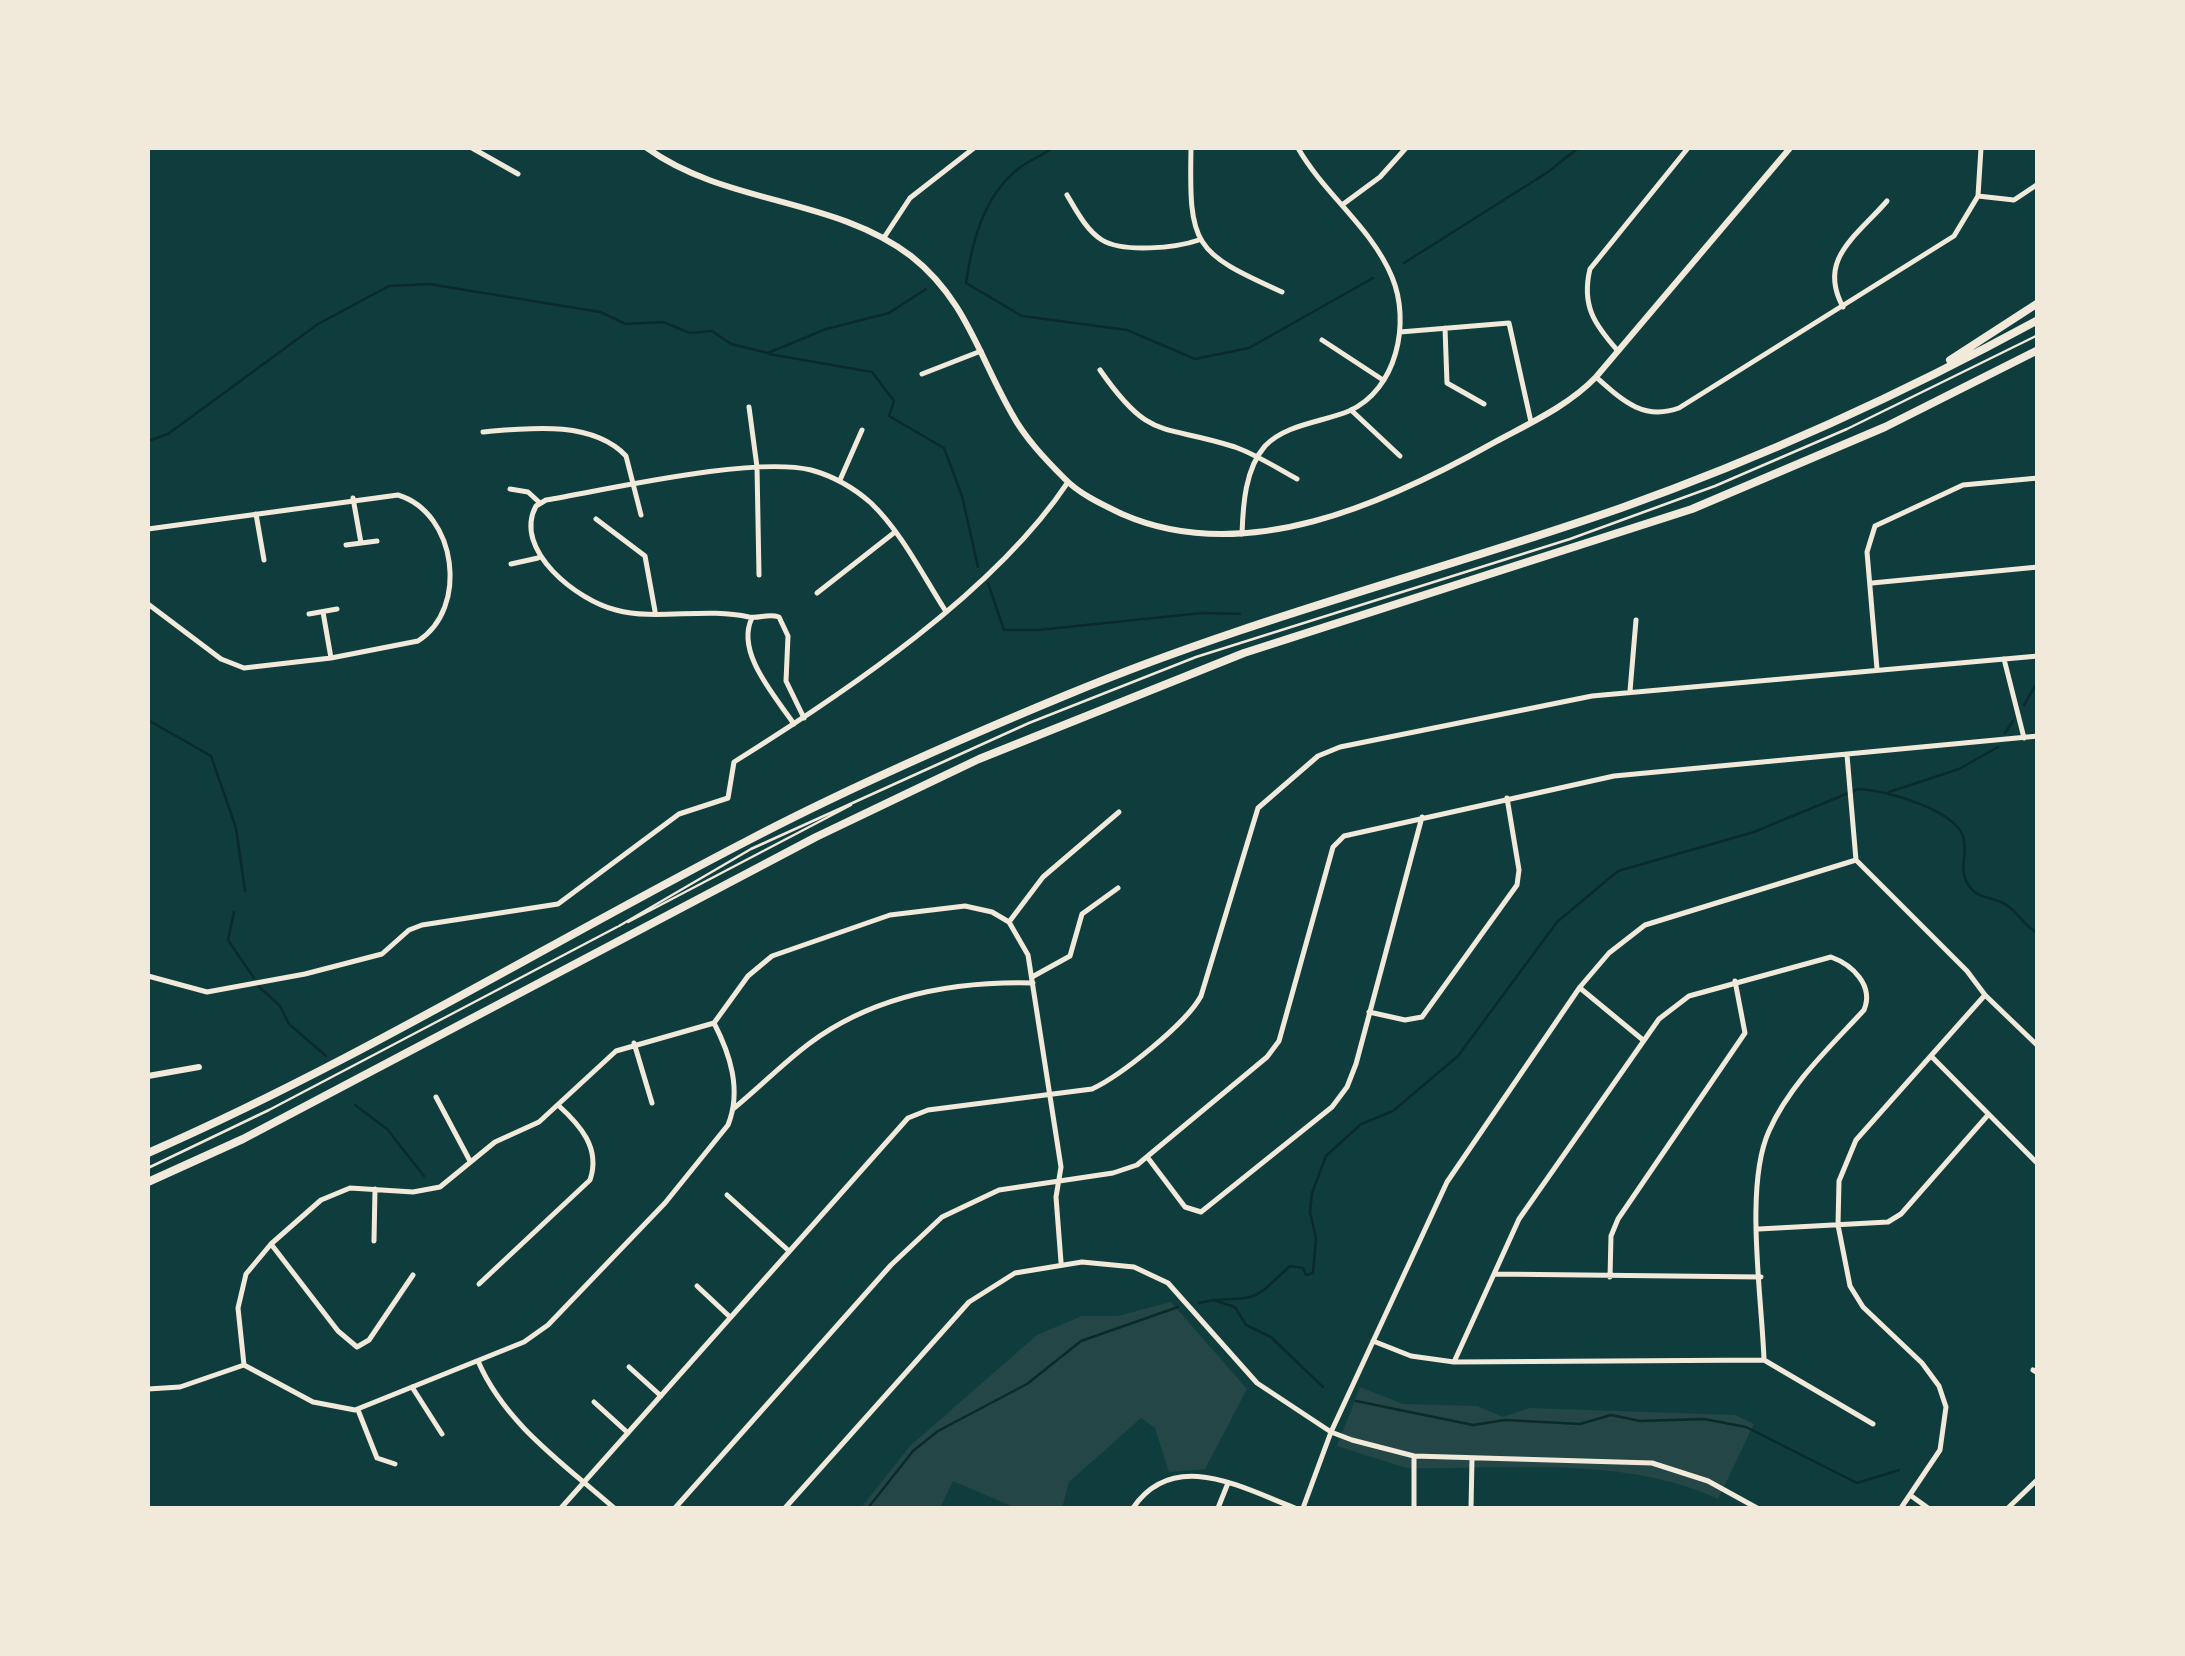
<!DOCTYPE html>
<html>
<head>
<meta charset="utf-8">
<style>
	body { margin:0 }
	#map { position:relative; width:2185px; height:1656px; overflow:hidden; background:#0f3d3e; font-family:"Nunito Sans",sans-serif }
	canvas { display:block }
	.frame { position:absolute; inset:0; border:150px solid #f1e9da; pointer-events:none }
</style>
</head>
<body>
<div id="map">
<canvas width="2185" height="1656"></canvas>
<div class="frame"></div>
</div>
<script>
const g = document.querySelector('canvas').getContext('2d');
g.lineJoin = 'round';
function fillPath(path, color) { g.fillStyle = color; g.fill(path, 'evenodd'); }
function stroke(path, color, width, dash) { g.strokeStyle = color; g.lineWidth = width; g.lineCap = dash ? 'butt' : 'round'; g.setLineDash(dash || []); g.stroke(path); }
const green = new Path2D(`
	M1171 1302 1247 1389 1205 1469 1169 1472 1155 1428 1141 1418 1069 1482 1062 1508H1016L953 1481 940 1508H861L910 1446 1037 1335 1082 1316H1118Z
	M1360 1387 1403 1404 1477 1406 1503 1417 1529 1408 1735 1415 1754 1424 1718 1499C1623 1455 1508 1470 1406 1468L1337 1446Z`);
const stream = new Path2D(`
	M1052 148C1042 156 1029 160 1018 169 984 196 972 241 966 283L1022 316 1127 330 1195 359 1249 348 1373 278
	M1404 263 1548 172 1578 148
	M769 354 872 372 894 401 889 416 944 448 962 496 978 567
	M148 441 168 434 318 324 389 286 429 284 600 312 626 324 663 322 690 333 712 331 731 344 768 353 826 329 889 313 926 289
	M988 583 1004 630H1038L1202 613 1240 614
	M2024 705 2038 681
	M148 720 211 756 236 828 245 891
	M2005 733 2013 721
	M1889 792 1959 769 1998 747
	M234 912 228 940 254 978
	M258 986 280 1006 289 1024 326 1056
	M355 1105 387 1129 424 1176
	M1213 1300C1261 1298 1253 1300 1290 1266L1303 1268 1306 1275 1313 1273 1316 1238 1310 1212 1312 1193 1326 1156 1361 1124 1393 1111 1458 1056 1557 922 1618 871 1754 832 1858 789C1886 790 1961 811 1964 841 1967 859 1958 870 1969 886 1977 898 1991 897 2003 903 2018 910 2022 925 2038 933
	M1199 1303 1213 1300 1235 1307 1246 1325 1271 1337 1323 1387
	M1356 1401 1473 1425 1505 1420 1580 1424 1611 1415 1640 1421 1704 1419 1746 1427 1857 1483 1899 1470
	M868 1508 913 1451 938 1431 1027 1384 1081 1341 1178 1307`);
const service = new Path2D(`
	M628 922 851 805
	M619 926 751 849 1029 723 1196 657 1570 539 1715 486 1847 429 2038 335
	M148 1168 269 1110 617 927`);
const minor = new Path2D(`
	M472 148 518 174
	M1191 148C1189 246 1193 252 1282 292
	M1067 195C1076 210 1086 230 1102 240 1123 253 1176 248 1199 240
	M1978 196 2014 200 2038 184
	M1342 205 1380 177 1406 148
	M885 236 910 198 974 148
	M1843 307C1817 259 1856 237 1887 201
	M1445 328 1447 383 1484 404
	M1400 332 1509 323 1531 422
	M1322 340 1383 380
	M1618 351C1595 325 1581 306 1590 269L1688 148
	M1100 370C1151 443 1161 423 1235 447 1257 455 1277 468 1297 479
	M922 374 981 351
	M1596 377C1622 400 1643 421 1679 408L1954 236 1978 196 1981 148
	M749 407 757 467 759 575
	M1351 410 1400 456
	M483 432C528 428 592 420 626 456L641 515
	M840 480 862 430
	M510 489 528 492 540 503
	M353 498 361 543
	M256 514 264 560
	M596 519 645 556 655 611
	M148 529 398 495C457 513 469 609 418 641L331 658 244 668 221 659 148 604
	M1242 534C1243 505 1245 469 1265 446 1286 424 1323 422 1349 411 1397 390 1411 322 1392 277 1372 228 1324 194 1298 148
	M346 545 377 541
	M511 564 538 558
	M1872 583 2038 567
	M817 593 895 532
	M323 612 331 658
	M309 614 337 609
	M752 618C735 652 775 696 794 724
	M2004 659 2024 738
	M1877 669 1867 552 1875 526 1963 485 2038 478
	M1630 691 1636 620
	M804 718 786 681 788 636 779 617C768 613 759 619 749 617 705 607 656 621 616 610 578 601 512 550 536 506L546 500C611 489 752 456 811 470 833 476 854 488 871 503 902 533 922 574 945 610
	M1847 755 1856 860
	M1856 860 1967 971 1985 995 1856 1140 1839 1181 1838 1225 1850 1286 1863 1307 1922 1363 1939 1386 1946 1407 1940 1450 1901 1508
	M1009 922 1043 877 1119 812
	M148 976 207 992 305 974 382 954 409 930 422 925 558 904 679 814 728 798 734 762C846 692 995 592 1068 482
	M1032 977 1070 956 1082 914 1118 888
	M1580 988 1643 1040
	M1985 995 2038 1046
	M1369 1012 1405 1020 1422 1017 1517 885 1519 870 1507 798
	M634 1043 652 1103
	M1932 1057 2038 1164
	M436 1097 470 1161
	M733 1109C759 1088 783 1063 810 1043 875 995 954 981 1033 983
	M1148 1158 1185 1207 1201 1212 1332 1107 1347 1087 1356 1064 1422 817
	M727 1195 789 1251
	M1759 1229 1888 1222 1901 1214 1988 1115
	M374 1241 375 1189
	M271 1244 338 1331 357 1347 369 1340 413 1275
	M1494 1274 1761 1277
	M1610 1277 1611 1236 1618 1219 1745 1033 1735 981
	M479 1284 590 1180C601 1148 580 1125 558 1105
	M697 1286 730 1317
	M1373 1341 1411 1356 1454 1362 1764 1360 1873 1424
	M478 1361C505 1424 564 1464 614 1508
	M1454 1362 1519 1219 1659 1019 1689 996 1831 957C1853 965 1874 986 1864 1010 1830 1047 1790 1084 1769 1131 1744 1186 1762 1298 1764 1360
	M244 1365 238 1308 246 1274 271 1244 321 1200 350 1188 413 1192 440 1187 495 1142 539 1122 616 1051 714 1023 748 976 772 956 890 915 965 906 992 912 1009 922 1028 955 1061 1167 1056 1197 1061 1262
	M244 1365 313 1402 355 1410 524 1342 548 1325 665 1203 728 1125C742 1090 730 1054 714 1023
	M629 1367 661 1396
	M2033 1370 2038 1373
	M412 1387 442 1434
	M148 1389 180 1387 244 1365
	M594 1402 628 1433
	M358 1410 377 1458 395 1464
	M1910 1495 1928 1508
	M561 1508 908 1118 928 1110 1092 1089C1120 1076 1186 1024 1201 996L1258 808 1318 756 1340 747 1592 696 2038 656
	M675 1508 891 1265 942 1217 999 1190 1113 1173 1137 1165 1267 1057 1279 1041 1333 847 1344 836 1614 776 2038 736
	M785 1508 969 1302 1015 1273 1082 1262 1134 1267 1168 1283 1257 1383 1331 1432 1352 1440 1414 1456 1652 1463 1708 1481 1757 1508
	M1133 1508C1174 1448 1242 1488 1295 1508
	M1218 1508 1228 1483
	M1303 1508 1331 1432 1447 1182 1580 987 1609 953 1645 925 1856 860
	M1414 1508V1456
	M1471 1508 1472 1459
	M2008 1508 2038 1479`);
const tertiary = new Path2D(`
	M647 148C726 205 834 197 911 256 966 299 979 357 1012 414 1025 438 1045 459 1064 478 1079 494 1103 505 1122 514 1245 568 1387 503 1495 442 1530 423 1568 406 1596 377L1790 148
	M148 1076 199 1067`);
const primary = new Path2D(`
	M1950 360 2038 303
	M148 1153C354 1063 547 944 747 841 852 786 960 739 1069 694 1249 619 1437 572 1621 508 1764 457 1904 393 2038 320
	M148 1182 243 1139 816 837 979 759 1244 653 1692 509 1885 427 2038 350`);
fillPath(green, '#244646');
stroke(stream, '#0a2a2b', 2.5);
stroke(service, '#f1e9da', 2.5);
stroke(minor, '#f1e9da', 5);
stroke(tertiary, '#f1e9da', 6);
stroke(primary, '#f1e9da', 8);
</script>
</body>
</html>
